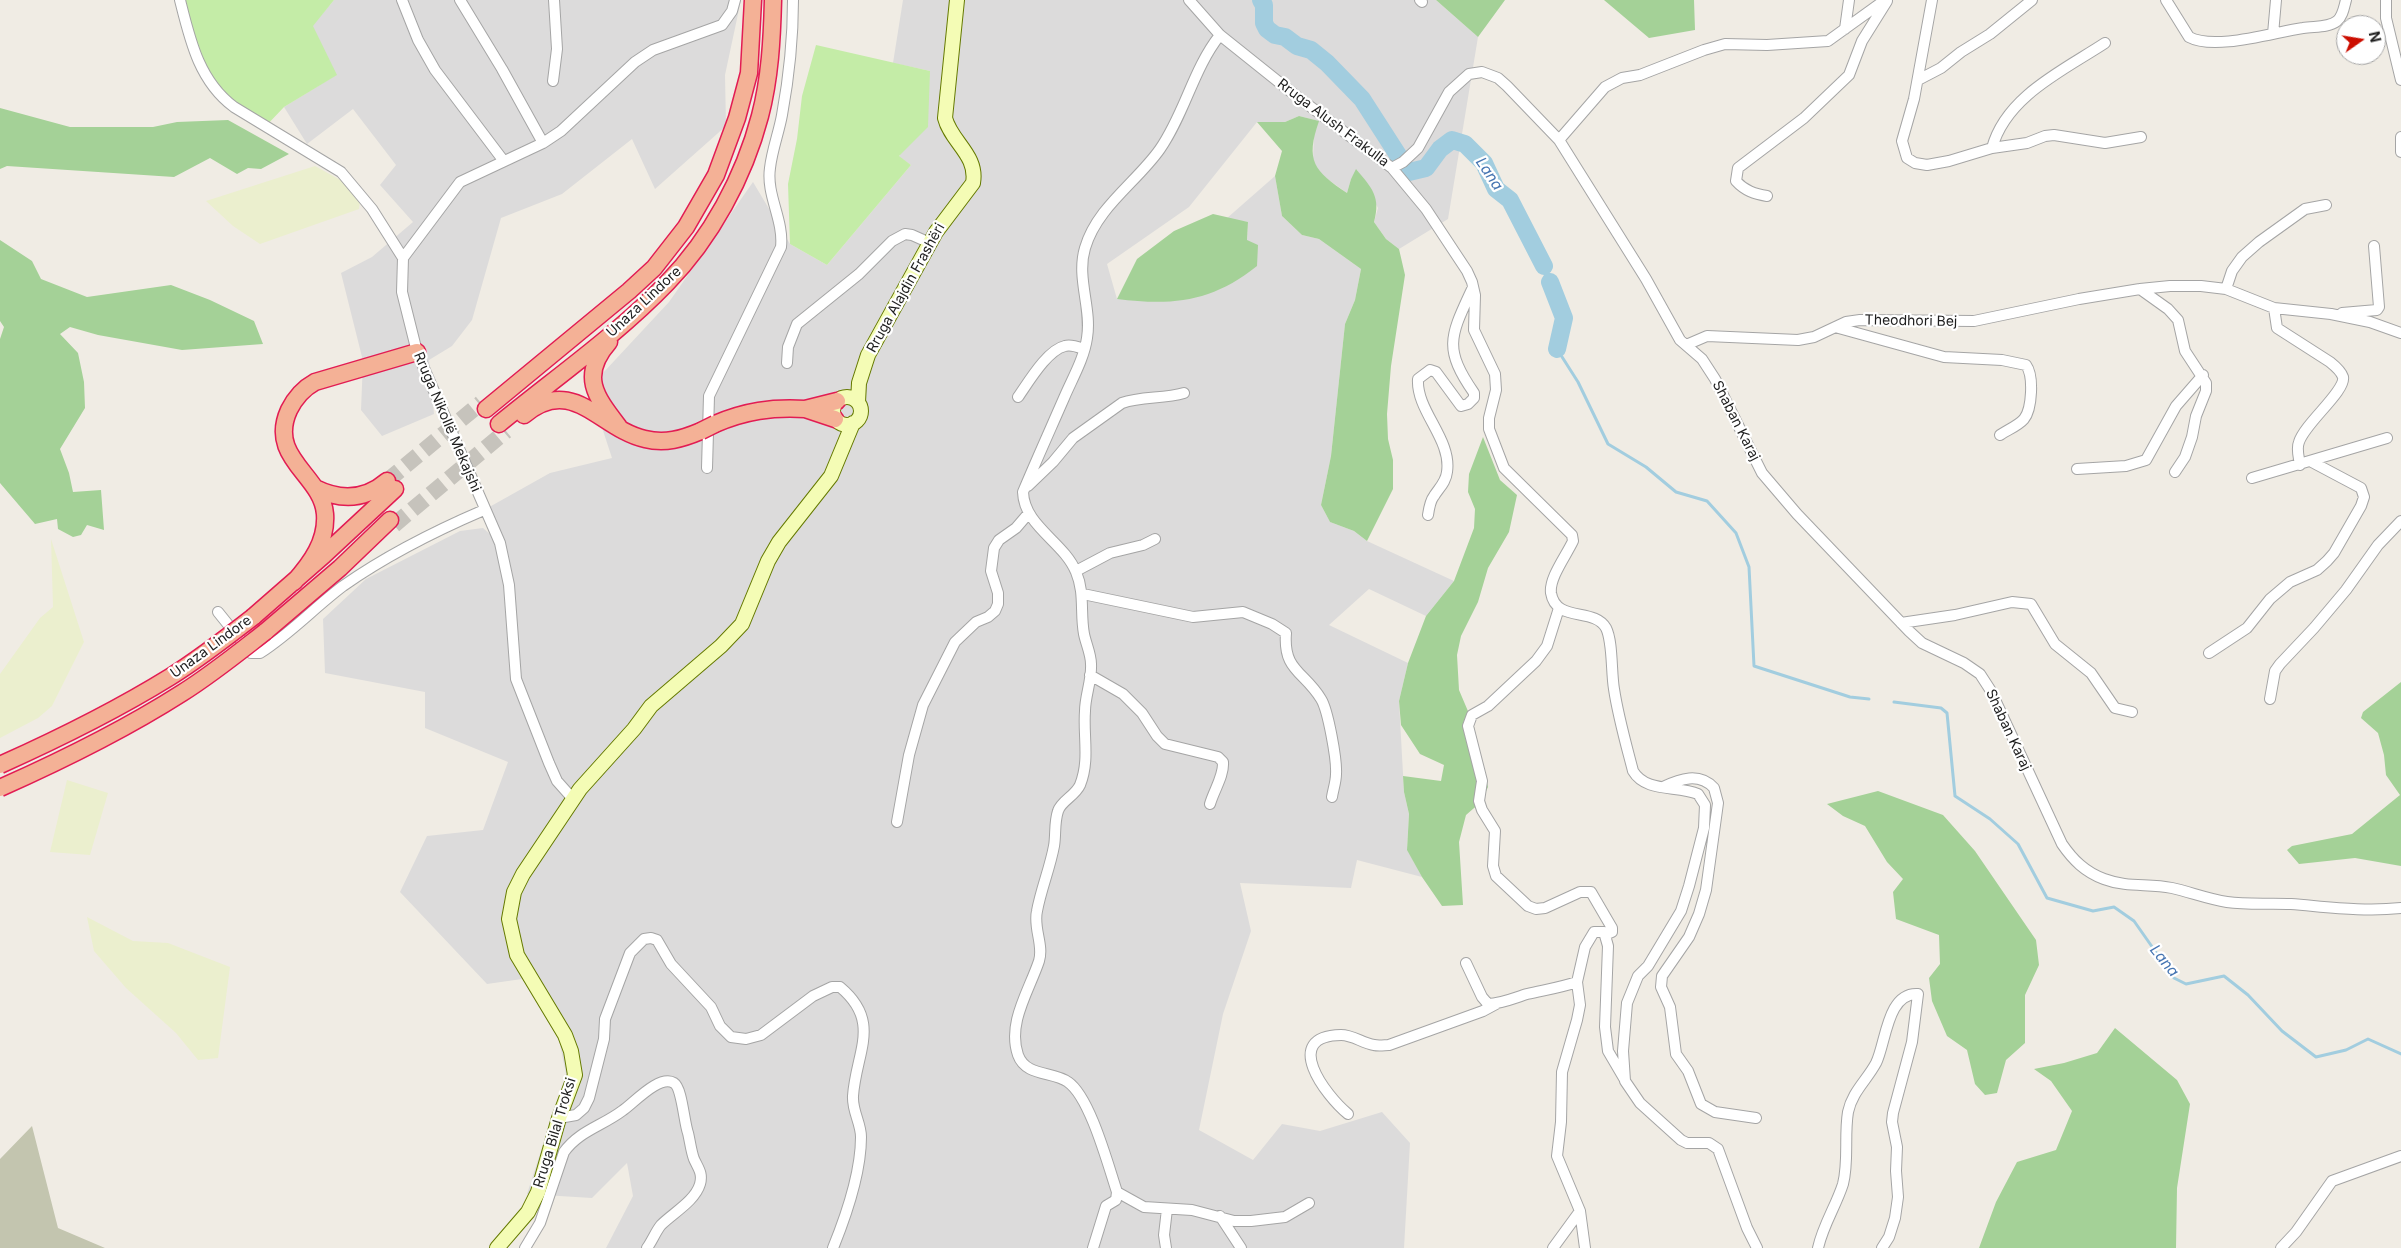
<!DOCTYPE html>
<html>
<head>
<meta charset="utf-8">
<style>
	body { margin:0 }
	#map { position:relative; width:2401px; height:1248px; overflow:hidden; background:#f0ece4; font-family:Inter,sans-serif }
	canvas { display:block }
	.north { position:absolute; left:2336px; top:15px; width:50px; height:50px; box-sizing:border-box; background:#fff; border:1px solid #a5a5a5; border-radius:50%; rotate:77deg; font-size:14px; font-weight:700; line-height:20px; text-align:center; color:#1e1e1e }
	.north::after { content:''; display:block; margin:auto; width:18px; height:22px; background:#cc0e00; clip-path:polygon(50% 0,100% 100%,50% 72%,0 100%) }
</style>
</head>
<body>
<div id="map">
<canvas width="2401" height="1248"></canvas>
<div class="north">N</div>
</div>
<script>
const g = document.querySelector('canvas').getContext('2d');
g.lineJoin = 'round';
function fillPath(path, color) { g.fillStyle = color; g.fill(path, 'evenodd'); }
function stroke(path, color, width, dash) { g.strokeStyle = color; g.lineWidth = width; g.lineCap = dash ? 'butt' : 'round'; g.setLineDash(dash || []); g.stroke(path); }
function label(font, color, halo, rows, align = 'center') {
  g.font = font + ' Inter,sans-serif'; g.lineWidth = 4.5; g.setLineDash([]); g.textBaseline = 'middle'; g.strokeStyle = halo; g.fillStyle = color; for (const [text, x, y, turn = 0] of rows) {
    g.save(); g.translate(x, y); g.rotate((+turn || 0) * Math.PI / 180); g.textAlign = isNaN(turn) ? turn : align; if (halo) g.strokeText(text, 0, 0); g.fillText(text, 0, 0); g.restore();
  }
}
const residential = new Path2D(`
	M334 0H741L725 75 726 126 655 189 632 139 562 194 501 218 472 320 452 346 429 360 434 414 382 436 361 410 363 361 341 273 372 257 413 222 380 185 396 165 353 109 307 144 284 107 336 75 312 26Z
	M903 0H1436L1478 37 1448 219 1399 249 1386 239 1374 222 1378 208 1357 170 1351 179 1347 193 1319 173 1313 159 1314 134 1318 121 1299 116 1285 122H1257L1189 207 1107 264 1117 299 1247 240 1248 222 1226 219 1275 176 1282 216 1302 235 1319 239 1361 269 1355 300 1345 324 1331 456 1321 505 1330 522 1354 531 1367 541 1454 581 1426 616 1369 589 1329 625 1408 663 1399 701 1404 792 1409 814 1407 849 1422 877 1357 860 1351 888 1240 883 1251 931 1223 1014 1199 1130 1253 1160 1282 1124 1320 1131 1382 1112 1410 1143 1404 1248H606L633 1196 627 1163 592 1198 527 1194 566 1074 559 1040 522 979 487 984 400 892 427 836 483 830 508 762 425 728V692L325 673 323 619 366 579 460 531 483 528 499 542 484 510 550 473 612 458 589 388 669 302 753 182 790 244 827 265 911 165 899 157 930 71 893 63Z`);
const construction = new Path2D(`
	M32 1126 58 1228 105 1248H0V1159Z`);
const farmland = new Path2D(`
	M315 166 344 182 360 201 359 209 260 244 233 226 206 201Z
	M51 539 84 642 52 706 38 718 0 738V674L40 618 53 607Z
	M67 780 108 793 90 855 50 852Z
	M87 917 133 941 168 943 230 967 218 1058 198 1060 176 1033 126 988 94 951Z`);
const grass = new Path2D(`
	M180 0H334L313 26 337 75 284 107 265 127 234 107 198 61Z
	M816 45 930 71 928 127 899 156 911 165 827 265 790 244 788 184 797 139 802 96Z`);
const forest = new Path2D(`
	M1436 0H1505L1478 37Z
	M1604 0H1694L1695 30 1649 38Z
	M0 108 70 127H153L177 122 228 120 289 154 261 169 248 168 237 174 210 158 174 177 7 166 0 169Z
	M1299 116 1319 121C1305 161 1314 171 1347 193L1351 179 1356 169C1372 188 1381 197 1374 222L1386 239 1399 249 1405 275 1391 366 1387 414 1388 439 1393 460V489L1367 541 1354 531 1330 522 1321 505 1331 456 1345 324 1355 300 1361 269 1319 239 1302 235 1282 216 1275 176 1282 151 1257 122H1285Z
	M1213 214 1248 222 1247 240 1258 245 1257 266C1212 302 1173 306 1117 299L1137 259 1174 231Z
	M0 240 32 261 41 279 87 297 171 285 210 300 254 321 263 344 182 350 98 335 70 327 60 334 78 353 84 382 85 408 60 449 69 473 73 492 101 490 104 530 87 525 81 535 73 537 58 529 57 519 35 524 0 483V339L4 327 0 321Z
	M1483 437 1500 480 1517 495 1509 532 1488 568 1478 602 1461 636 1457 655 1459 690 1473 723 1488 787 1481 802 1466 815 1459 842 1463 905 1442 906 1422 877 1407 850 1409 814 1404 792 1403 776 1441 781 1444 765 1420 754 1401 725 1399 701 1408 663 1426 616 1454 581 1474 528 1475 509 1468 492 1469 474Z
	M2401 682V866L2355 858 2299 864 2287 850 2292 846 2352 834 2400 795 2386 775 2384 755 2378 733 2361 718 2363 712Z
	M1878 791 1943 815 1975 851 2036 940 2039 965 2025 995V1043L2006 1060 1997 1093 1985 1095 1975 1084 1967 1050 1947 1036 1932 1001 1929 978 1940 964 1939 935 1896 919 1893 892 1903 879 1887 862 1865 826 1843 816 1827 804Z
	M2115 1028 2177 1080 2190 1104 2177 1188 2176 1248H1979L1996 1202 2017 1162 2056 1150 2072 1111 2051 1081 2034 1069 2064 1063 2097 1053Z`);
const stream = new Path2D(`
	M1557 349 1578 382 1608 444 1646 467 1676 492 1707 501 1736 533 1749 567 1754 666 1850 697 1869 699
	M1894 702 1941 708 1947 713 1955 796 1990 819 2018 844 2047 898 2093 911 2114 907 2134 921 2174 978 2186 984 2224 976 2248 995 2282 1031 2316 1057 2346 1050 2368 1039 2401 1054`);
const river = new Path2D(`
	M1261 0 1264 5V23L1267 29 1275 35 1285 37 1297 46 1311 50 1327 63 1362 99 1398 155
	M1408 170 1409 172 1426 168 1440 149 1452 140 1465 144 1484 163 1496 189 1510 200 1544 266
	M1550 282 1564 318 1557 349`);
const trunkTunnel = new Path2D(`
	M387 481 481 403
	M394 525 506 431`);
const minor = new Path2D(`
	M180 0C190 40 199 81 234 107L341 172 372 209 403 258
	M402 0 418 40 435 70 503 160
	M460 0 502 69 543 143
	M1189 0 1220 35 1295 95 1392 168 1426 209 1467 271 1472 282 1475 295 1474 330 1495 374 1496 390 1489 418V429L1504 468 1572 535 1573 541C1566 556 1549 578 1551 593 1556 623 1594 607 1606 628 1613 642 1611 672 1614 689 1618 716 1626 744 1633 771 1646 793 1677 785 1698 794L1705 805 1704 828 1689 886 1681 911 1648 966 1638 976 1627 1003 1623 1051 1625 1081 1640 1103 1681 1140 1687 1143H1709L1718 1149 1747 1228 1757 1248
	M1420 0 1422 2
	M1932 0 1914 99 1902 141 1907 158 1915 163 1927 165 1949 161 1992 148 2027 143 2045 136 2054 135 2105 143 2141 137
	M2166 0 2189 37C2215 51 2274 32 2303 28 2314 26 2328 28 2337 21 2343 16 2344 7 2346 0
	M2386 0V18L2401 80
	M1845 29 1849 0
	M2273 34 2276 0
	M1918 80 1941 68 1961 52 1990 34 2032 0
	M553 81 557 49 554 0
	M2401 137V152
	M1559 140 1605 87 1622 78 1640 75 1704 50 1725 44 1767 45 1828 41 1885 0
	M1992 148C2006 96 2064 70 2105 43
	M1392 168 1403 162 1418 148 1449 92 1469 74 1482 72 1498 78 1507 86 1559 140 1646 279 1680 340 1702 359 1715 379 1762 473 1797 514 1909 631 1922 643 1964 663 1980 674 1991 691 2062 844C2073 860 2085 872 2104 879 2128 888 2148 883 2172 888 2190 892 2208 899 2227 902 2248 905 2270 903 2291 904 2329 907 2364 912 2401 908
	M1767 196C1755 194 1745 191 1736 181L1738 168 1804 118 1849 75 1862 41 1887 1
	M2140 289 2168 309 2178 320 2185 351 2206 383V391L2196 416 2192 437 2185 457 2175 472
	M2226 289 2232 271 2242 257 2259 242 2305 209 2326 205
	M2274 308 2277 328 2330 362C2335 366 2341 371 2343 377 2346 391 2305 423 2299 442 2296 449 2299 457 2300 465
	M2342 313 2377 310 2379 307 2374 246
	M1835 327 1944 357 2002 360 2026 365C2034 376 2032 409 2024 419 2018 426 2007 430 2000 435
	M1686 345 1707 336 1798 340 1814 337 1846 322 1860 320 1974 321 2079 299 2140 289 2170 286H2201L2226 289 2274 308 2331 314 2370 322 2401 333
	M787 363 788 347 797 324 859 274 892 241 905 234 912 235 930 243
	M1018 397C1028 383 1047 350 1065 346 1071 344 1078 347 1084 349
	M707 468 709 396 781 247C784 220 766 195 770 168 772 150 779 132 782 115 789 77 793 38 793 0
	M2077 469 2126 466 2146 460 2176 406 2203 375
	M2252 478 2387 438
	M1028 486 1053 462 1073 438 1122 403C1141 396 1163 399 1184 393
	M1428 515C1429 508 1430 501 1434 496 1439 488 1446 482 1447 472 1452 439 1416 411 1418 379L1430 370 1436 372 1461 406 1468 404 1474 398V393C1442 347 1451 335 1473 287
	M1076 571 1110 553 1143 545 1155 539
	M1083 594 1193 617 1243 612 1272 624 1286 633C1283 671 1304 671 1321 699 1328 710 1337 760 1336 774 1336 782 1333 790 1332 797
	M1559 608 1547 646 1536 661 1488 706 1472 715 1468 726 1482 781 1479 801 1482 810 1495 831 1493 866 1496 876 1528 906 1536 909 1545 908 1580 892H1591L1612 928V932L1605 935
	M218 612 251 653H260C290 634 315 607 343 586 387 555 435 531 484 510
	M1901 623 1955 615 2012 602 2031 604 2055 644 2091 673 2115 708 2132 712
	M2209 653 2247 628 2270 599 2290 582 2317 570 2327 561 2334 553 2361 506 2364 497 2361 488 2312 462
	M1090 675 1123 694 1142 713 1157 736 1165 744 1218 757 1223 762C1224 776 1214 790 1210 804
	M2270 699 2275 671 2280 664 2314 628 2346 590 2378 545 2401 521
	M1663 787C1680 779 1699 772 1714 788L1718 803 1706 890 1699 914 1689 937 1662 976 1661 987 1670 1007 1676 1054 1688 1071 1701 1104 1715 1112 1756 1118
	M573 799 557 781 549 763 516 679 509 585 500 543 417 352 402 292 403 258 460 182 543 143 561 131 635 62 653 50 722 25 732 11 735 0
	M897 822 909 755 923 705 955 642 976 622 988 617 995 611 998 604V593L991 571 994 548 999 540 1016 528 1028 514
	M1466 963 1482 997 1488 1004C1501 1004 1514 998 1527 994 1544 990 1559 988 1577 982
	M1348 1114C1326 1096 1280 1036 1341 1035 1353 1035 1362 1043 1374 1045 1379 1046 1385 1045 1389 1045L1483 1011 1496 1004
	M559 1118 576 1115 584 1108 589 1098 604 1039 605 1019 630 953 644 939 651 938 657 940 671 964 711 1007 720 1026 731 1037 746 1039 761 1035 813 996 832 987H840C882 1022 856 1052 853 1096 852 1111 861 1123 861 1137 861 1171 846 1216 833 1248
	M1117 1192 1144 1207 1192 1210 1234 1221H1251L1285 1217 1309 1203
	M1220 1216 1241 1248
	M525 1248 540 1223 564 1152C579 1131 602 1126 622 1111 633 1104 659 1074 674 1083 682 1088 684 1122 688 1133 690 1141 691 1151 694 1159 698 1168 703 1173 700 1184 695 1201 673 1213 661 1225 656 1231 652 1241 647 1248
	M1093 1248 1106 1206 1116 1200 1117 1192C1108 1165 1090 1097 1068 1082 1053 1071 1026 1077 1018 1055 1007 1023 1029 991 1039 961 1044 945 1033 928 1037 911 1041 889 1050 868 1054 846 1056 835 1054 823 1058 811 1061 801 1075 796 1080 785 1090 760 1083 736 1085 711 1085 696 1092 680 1091 664 1091 654 1086 644 1084 634 1080 613 1085 593 1076 572 1064 542 1024 526 1023 492 1036 461 1050 430 1064 398 1072 379 1084 359 1087 338 1092 308 1076 278 1085 248 1097 207 1137 182 1160 149 1185 113 1193 69 1220 35
	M1166 1248 1164 1235 1167 1209
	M1553 1248 1580 1211
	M1585 1248 1580 1211 1557 1156 1561 1122 1562 1072 1577 1020 1580 1005 1577 982 1585 947 1594 932H1604L1608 946 1605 1027 1608 1051 1625 1080
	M1818 1248C1823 1225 1836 1206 1843 1184 1849 1161 1844 1136 1848 1112 1852 1092 1867 1080 1876 1063 1886 1043 1887 992 1918 994L1912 1042 1893 1113 1892 1122 1897 1147 1896 1171 1898 1197 1895 1218 1889 1237 1882 1248
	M2281 1248 2296 1232 2332 1181 2401 1156`);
const secondary = new Path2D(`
	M833 411a14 14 0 1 1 28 0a14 14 0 1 1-28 0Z
	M858 402 859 383 868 355 936 232 973 183C978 155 951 142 945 118L957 0
	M497 1248 528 1212 538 1192 559 1118 575 1075 571 1051 565 1035 517 955 509 919 514 892 523 874 580 789 634 729 651 706 721 646 742 624 768 561 779 542 831 476 853 423`);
const trunk = new Path2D(`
	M609 342C579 376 596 397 619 427
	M486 409 629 291 654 268 686 227 716 175 737 118 749 73 753 0
	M524 415C573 374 600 429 645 439 665 444 682 439 701 431
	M835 419 805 409 837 401
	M499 424C555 378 617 335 667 283 711 238 744 177 760 116 770 78 772 39 773 0
	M715 424C745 411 772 407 805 409
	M315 488C341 501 365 500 387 481
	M294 582C311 563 327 541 325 514 322 475 267 458 289 410 295 398 304 388 315 382L417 352
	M253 617 324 555 395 489
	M265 632 340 568 390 520`);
const trunkBridge = new Path2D(`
	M701 431 715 424
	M0 765C58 739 115 711 170 677 199 659 226 638 253 617
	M0 788C63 760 124 730 182 693 211 675 238 653 265 632`);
const streetNames = [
	["Rruga Alush Frakulla",1333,123,37],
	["Rruga Alajdin Frashëri",906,288,-61],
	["Unaza Lindore",644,302,-43],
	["Theodhori Bej",1911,321,1],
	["Shaban Karaj",1736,421,63],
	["Rruga Nikollë Mekajshi",447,422,67],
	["Unaza Lindore",211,647,-36],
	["Shaban Karaj",2008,730,65],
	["Rruga Bilal Troksi",555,1133,-73]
];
const waterNames = [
	["Lana",1489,174,56],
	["Lana",2164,961,51]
];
fillPath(residential, '#dcdbdb');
fillPath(construction, '#c3c5af');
fillPath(farmland, '#ebefce');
fillPath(grass, '#c4eca7');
fillPath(forest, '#a4d197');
stroke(stream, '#a2cddf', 3);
stroke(river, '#a2cddf', 18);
stroke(trunkTunnel, '#c6c3bc', 16, [16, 8]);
stroke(minor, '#a5a5a5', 12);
stroke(secondary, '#657a00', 16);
stroke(trunk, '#e21c53', 19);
stroke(minor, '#fff', 10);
stroke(secondary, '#f4fcb5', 14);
stroke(trunk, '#f4b196', 16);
stroke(trunkBridge, '#e21c53', 19, []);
stroke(trunkBridge, '#f4b196', 16);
label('14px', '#1e1e1e', '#fff', streetNames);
label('italic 15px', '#4675b2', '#fff', waterNames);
</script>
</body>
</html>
